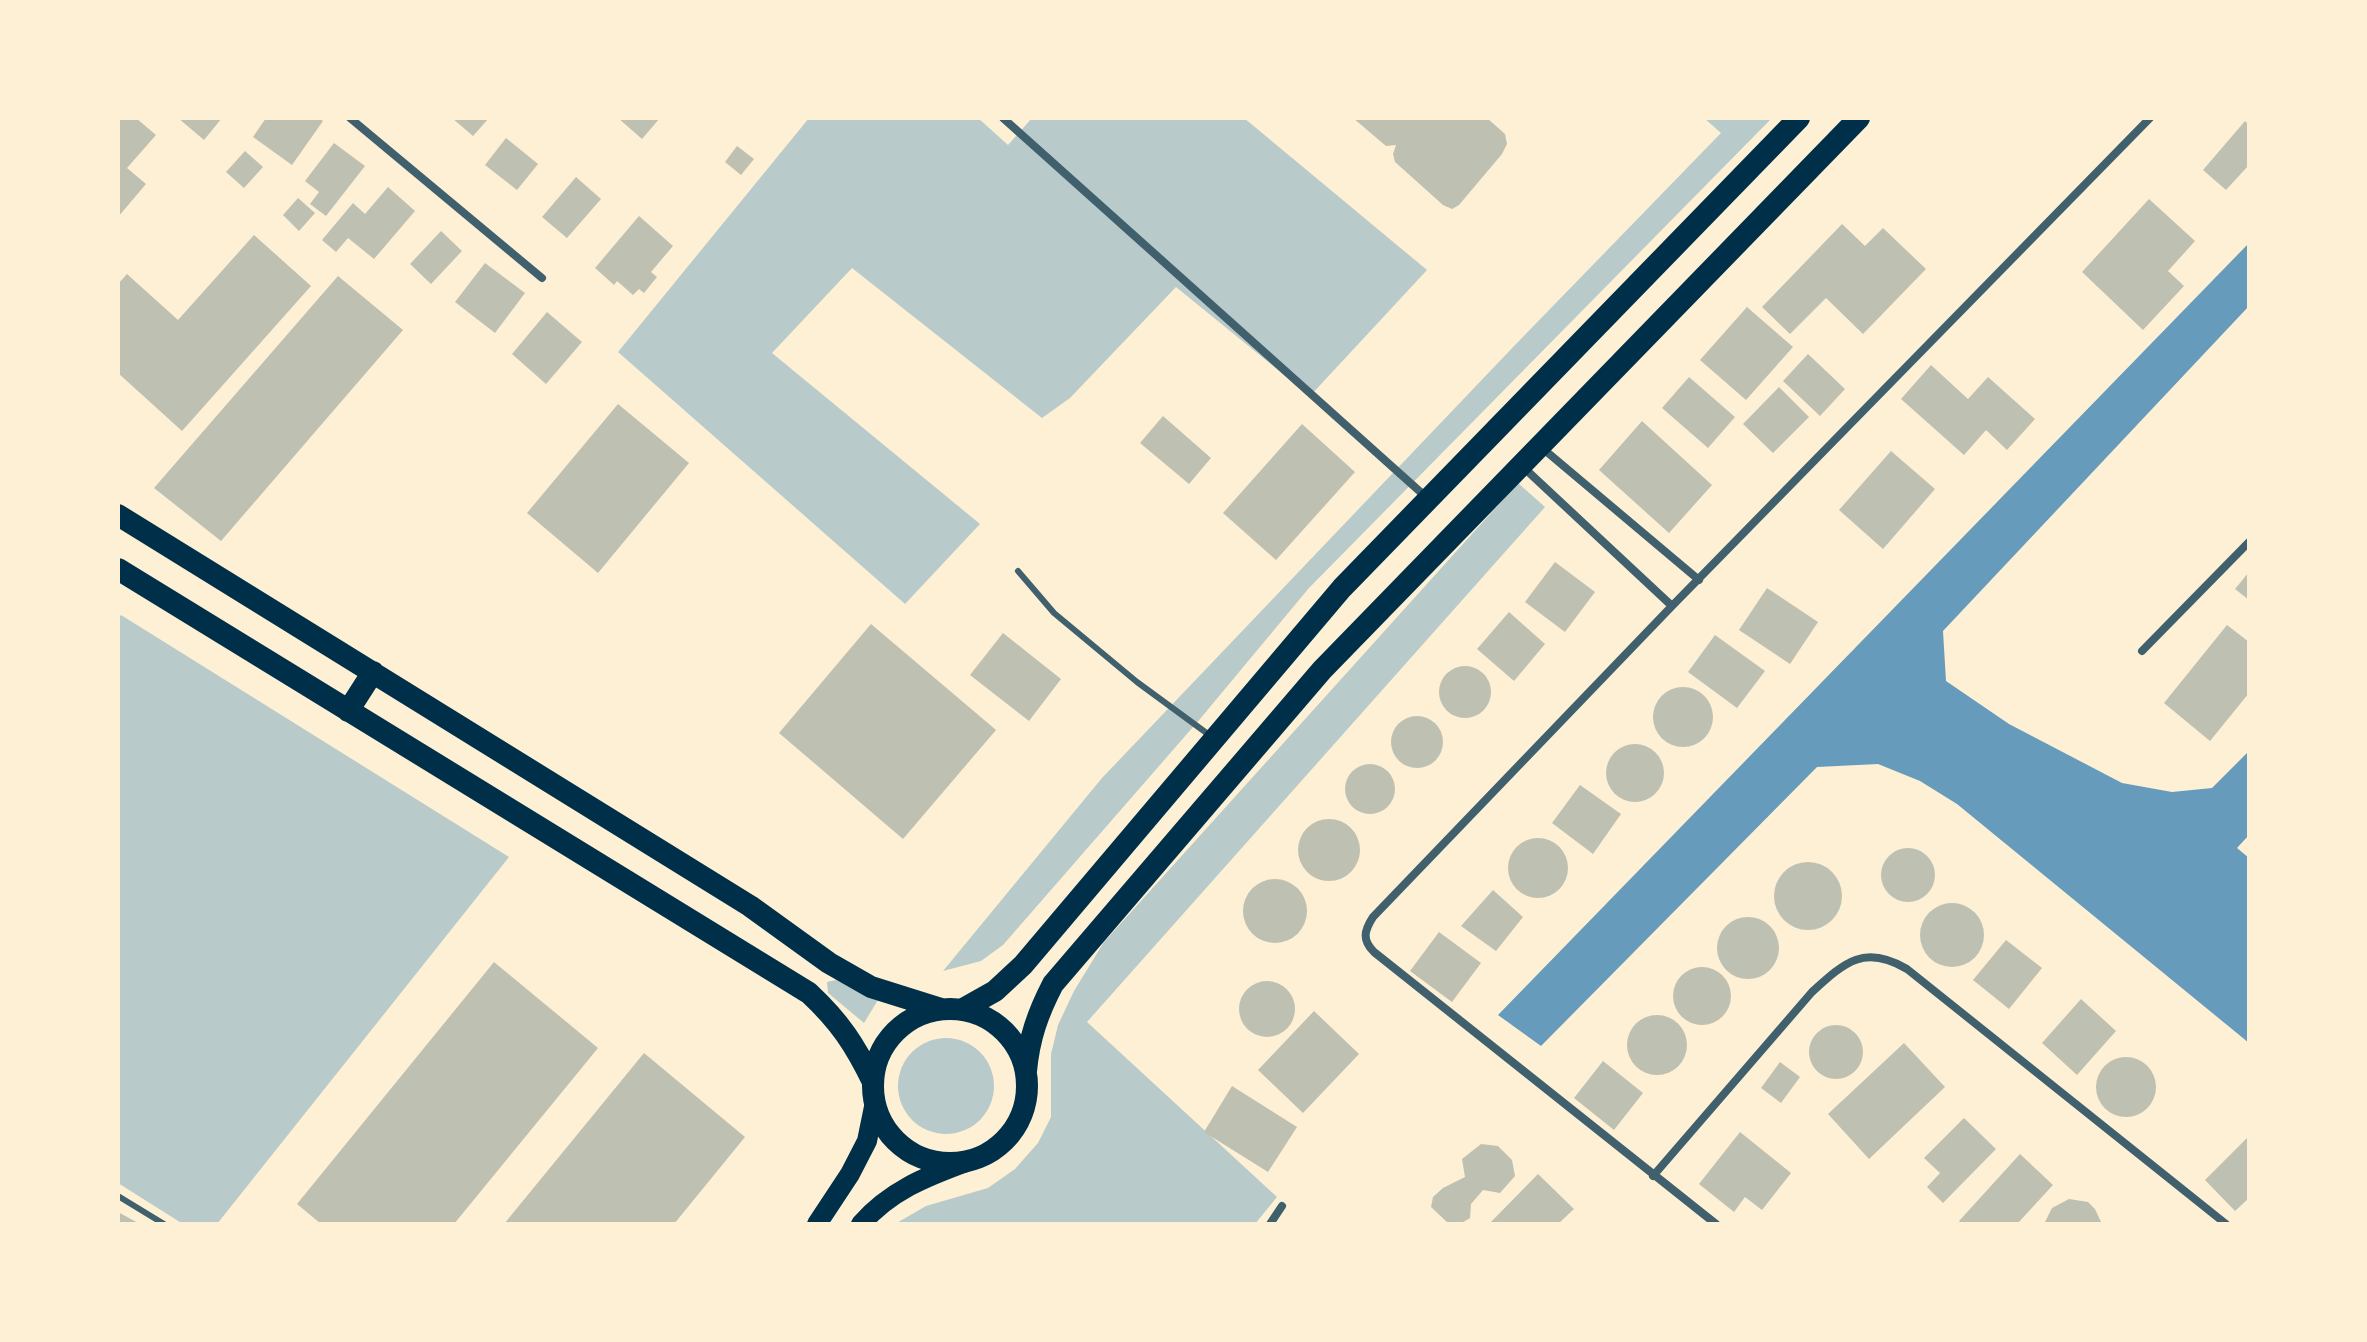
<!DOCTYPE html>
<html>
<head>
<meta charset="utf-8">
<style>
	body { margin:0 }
	#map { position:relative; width:2367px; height:1342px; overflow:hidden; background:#fdf0d5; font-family:Helvetica,sans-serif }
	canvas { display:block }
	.frame { position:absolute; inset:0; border:120px solid #fdf0d5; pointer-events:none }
</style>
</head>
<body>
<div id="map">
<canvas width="2367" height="1342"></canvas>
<div class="frame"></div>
</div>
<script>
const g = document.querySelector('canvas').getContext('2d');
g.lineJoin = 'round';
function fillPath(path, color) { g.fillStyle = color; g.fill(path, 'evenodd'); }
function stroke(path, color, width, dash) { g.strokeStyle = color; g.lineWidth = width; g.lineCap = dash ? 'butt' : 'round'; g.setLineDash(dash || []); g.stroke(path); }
const green = new Path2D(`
	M809 118H978L1008 145 1032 118H1244L1427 270 1310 396 1176 287 1070 398 1042 418 852 268 772 353 980 524 905 604 618 352Z
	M1704 118H1772L1309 588 1200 719 1003 945 981 961 943 971 1102 778 1516 344 1721 133Z
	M1518 483 1545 507 1087 1022 1277 1197 1255 1224H895L926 1206 988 1188 1015 1169 1038 1143 1051 1117V1054L1058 1025 1074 991 1104 942Z
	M121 615 509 857 217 1224H183L118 1183V619Z
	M836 980 881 995 864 1023 828 993 827 982Z
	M898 1086a48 48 0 1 1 96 0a48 48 0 1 1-96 0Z`);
const water = new Path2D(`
	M2249 243V306L1943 631 1946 681 2009 724 2122 783 2172 792 2212 788 2249 751V835L2237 848 2249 858V1043L1957 804 1920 781 1878 764 1817 767 1541 1046 1498 1015Z`);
const building = new Path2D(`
	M118 118H136L156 135 127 168 146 184 118 217Z
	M178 118H222L204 140Z
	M266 118H318L323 121 292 165 253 137Z
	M452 118H489L473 136Z
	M618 118H660L642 139Z
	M1353 118H1487L1505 134 1507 144 1502 154 1459 205 1452 209 1443 205 1395 162 1393 154 1396 145 1386 146Z
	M2245 121 2249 125V165L2226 190 2203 170Z
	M506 138 538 164 517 190 485 165Z
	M334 143 365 166 326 216 310 204 319 192 305 181Z
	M737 146 754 159 741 175 725 162Z
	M245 151 263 167 244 188 226 172Z
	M576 177 601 199 567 238 542 217Z
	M388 187 415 211 374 259 348 238 336 252 322 240 353 203 365 214Z
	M298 198 315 213 299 231 283 215Z
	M2149 199 2195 241 2168 271 2184 286 2143 330 2082 272Z
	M639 216 673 246 651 272 657 277 644 293 639 289 633 295 617 281 614 285 595 268Z
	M1842 224 1865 246 1883 228 1926 269 1863 334 1826 298 1790 334 1762 307Z
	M441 231 462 251 431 284 410 264Z
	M254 235 311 286 182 431 118 373V284L127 274 178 320Z
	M485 263 525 293 495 333 455 302Z
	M338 276 403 330 221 541 154 488Z
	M1747 307 1793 347 1746 400 1700 360Z
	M547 312 582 342 546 384 512 354Z
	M1808 354 1845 389 1820 416 1783 381Z
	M1931 365 1968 399 1988 377 2035 419 2007 450 1986 430 1964 455 1901 399Z
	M1689 377 1735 417 1708 448 1662 408Z
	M1779 387 1809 417 1773 453 1743 424Z
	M618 404 689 463 598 573 527 513Z
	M1163 416 1211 458 1189 484 1140 443Z
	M1642 421 1712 485 1669 533 1599 470Z
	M1302 424 1355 472 1276 560 1223 513Z
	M1891 451 1935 489 1883 549 1839 510Z
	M1555 562 1595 592 1565 632 1525 602Z
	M2249 572V600L2235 589Z
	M1767 588 1818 622 1790 664 1739 630Z
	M1509 612 1545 644 1514 681 1477 649Z
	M871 624 996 730 903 839 779 733Z
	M2227 625 2249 642V693L2210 741 2164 703Z
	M1003 633 1061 679 1029 721 970 675Z
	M1715 635 1765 671 1737 708 1688 672Z
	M1439 692a26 26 0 1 1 52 0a26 26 0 1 1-52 0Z
	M1653 717a30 30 0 1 1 60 0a30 30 0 1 1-60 0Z
	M1391 742a26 26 0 1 1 52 0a26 26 0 1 1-52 0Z
	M1606 773a29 29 0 1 1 58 0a29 29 0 1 1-58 0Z
	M1345 789a25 25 0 1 1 50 0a25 25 0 1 1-50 0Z
	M1580 785 1621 814 1593 854 1552 823Z
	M1298 850a31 31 0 1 1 62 0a31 31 0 1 1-62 0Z
	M1508 868a30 30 0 1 1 60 0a30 30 0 1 1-60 0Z
	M1881 875a27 27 0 1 1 54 0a27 27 0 1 1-54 0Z
	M1774 896a34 34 0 1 1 68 0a34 34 0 1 1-68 0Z
	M1243 911a32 32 0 1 1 64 0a32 32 0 1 1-64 0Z
	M1493 890 1523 917 1496 951 1461 926Z
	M1920 935a32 32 0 1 1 64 0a32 32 0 1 1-64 0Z
	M1717 948a31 31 0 1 1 62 0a31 31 0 1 1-62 0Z
	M1439 932 1481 963 1452 1002 1410 971Z
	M2006 940 2042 968 2009 1009 1973 980Z
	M494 962 598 1048 454 1224H321L297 1204Z
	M1673 996a29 29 0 1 1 58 0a29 29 0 1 1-58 0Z
	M1239 1009a28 28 0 1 1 56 0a28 28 0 1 1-56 0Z
	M2081 999 2116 1031 2077 1075 2042 1043Z
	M1314 1011 1359 1054 1303 1113 1258 1070Z
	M1627 1045a30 30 0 1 1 60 0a30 30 0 1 1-60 0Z
	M1809 1052a27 27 0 1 1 54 0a27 27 0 1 1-54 0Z
	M1904 1043 1945 1087 1869 1159 1828 1114Z
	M644 1053 745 1137 674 1224H504Z
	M2096 1087a30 30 0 1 1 60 0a30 30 0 1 1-60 0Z
	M1603 1061 1643 1093 1614 1130 1574 1098Z
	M1780 1062 1800 1077 1781 1103 1761 1088Z
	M1232 1086 1297 1127 1268 1172 1204 1132Z
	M1964 1118 1996 1149 1943 1203 1927 1187 1940 1173 1924 1158Z
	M1740 1132 1791 1173 1762 1210 1745 1197 1734 1212 1699 1184Z
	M2249 1136V1198L2235 1211 2205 1180Z
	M1481 1144 1498 1146 1512 1160 1515 1176 1500 1193 1483 1190 1471 1204 1470 1218 1460 1224H1449L1431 1207 1433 1197 1443 1188 1465 1177 1462 1159Z
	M2020 1154 2053 1185 2017 1224H1962L1959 1221Z
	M1538 1174 1574 1209 1558 1224H1489Z
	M2069 1199 2088 1202 2095 1209 2102 1224H2044L2052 1208Z
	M118 1212 140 1224H118Z`);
const service = new Path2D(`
	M1018 571 1054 613 1137 682 1212 737
	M118 1196 164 1224`);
const minor = new Path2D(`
	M350 118 542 278
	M1003 118 1426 497
	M1541 447 1699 580
	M1522 466 1672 606
	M2142 651 2249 542
	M1653 1176 1812 992C1845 962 1864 944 1907 969L2226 1224
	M1270 1224 1282 1206
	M1716 1224 1374 952C1362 940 1364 931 1373 917L1672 606 2150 118`);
const primary = new Path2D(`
	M817 1224 850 1174 867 1141 875 1102
	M861 1224C890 1191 925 1177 966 1162`);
const trunk = new Path2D(`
	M118 515 750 906 829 963 871 987 941 1009
	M118 569 809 993C840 1022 855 1045 873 1082
	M348 711 373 672
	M873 1086a77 77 0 1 1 154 0a77 77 0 1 1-154 0Z
	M963 1009 995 991 1023 965 1342 588 1799 118
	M1026 1071C1029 1038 1038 1013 1053 984L1322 670 1859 118`);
fillPath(green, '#b9caca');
fillPath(water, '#669bbc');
fillPath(building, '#bec0b2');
stroke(service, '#3f606c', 6);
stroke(minor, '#3f606c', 8);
stroke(primary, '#003049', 20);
stroke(trunk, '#003049', 22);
</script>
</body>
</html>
